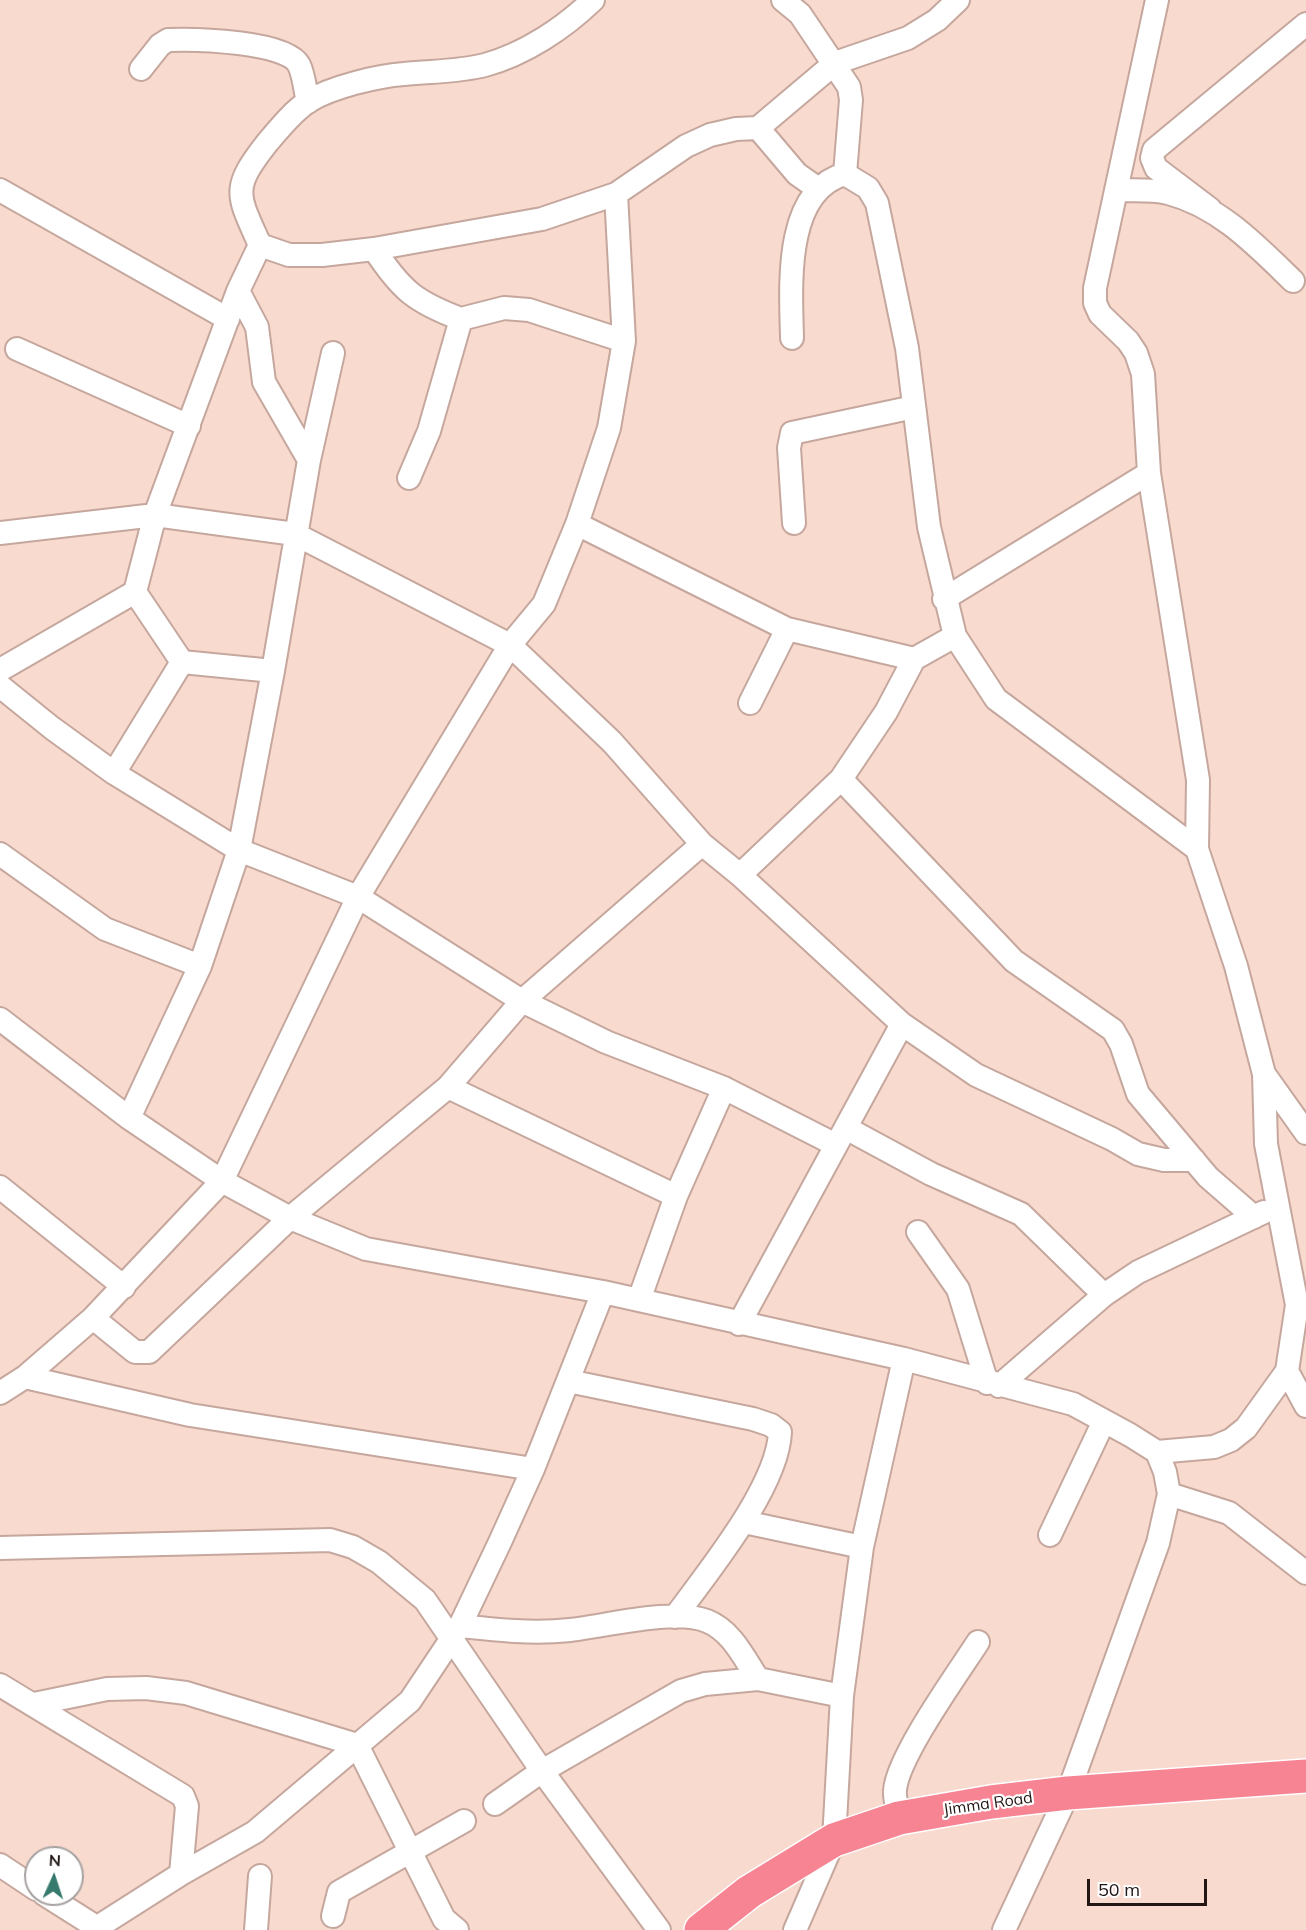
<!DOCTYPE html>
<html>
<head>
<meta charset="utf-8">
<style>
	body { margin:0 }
	#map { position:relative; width:1306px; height:1930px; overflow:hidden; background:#f9dacf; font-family:Mulish,sans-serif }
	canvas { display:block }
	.north { position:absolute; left:24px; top:1846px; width:60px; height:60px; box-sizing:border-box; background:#fff; border:2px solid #a7a2a1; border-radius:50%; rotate:3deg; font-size:16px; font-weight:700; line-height:24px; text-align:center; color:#221714 }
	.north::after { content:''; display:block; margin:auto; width:21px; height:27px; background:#367a6e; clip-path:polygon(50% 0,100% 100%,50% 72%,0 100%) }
	.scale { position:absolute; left:1087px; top:1879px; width:120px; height:27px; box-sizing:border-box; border:3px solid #221714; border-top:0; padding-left:8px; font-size:18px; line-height:21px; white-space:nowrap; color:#221714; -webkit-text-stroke:4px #fff; paint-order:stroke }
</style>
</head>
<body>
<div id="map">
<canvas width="1306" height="1930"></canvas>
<div class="north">N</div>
<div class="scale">50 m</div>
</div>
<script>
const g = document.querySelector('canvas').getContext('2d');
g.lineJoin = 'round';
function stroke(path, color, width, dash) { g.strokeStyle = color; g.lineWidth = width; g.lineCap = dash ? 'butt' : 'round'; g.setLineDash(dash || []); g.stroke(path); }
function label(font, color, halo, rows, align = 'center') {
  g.font = font + ' Mulish,sans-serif'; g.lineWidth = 4.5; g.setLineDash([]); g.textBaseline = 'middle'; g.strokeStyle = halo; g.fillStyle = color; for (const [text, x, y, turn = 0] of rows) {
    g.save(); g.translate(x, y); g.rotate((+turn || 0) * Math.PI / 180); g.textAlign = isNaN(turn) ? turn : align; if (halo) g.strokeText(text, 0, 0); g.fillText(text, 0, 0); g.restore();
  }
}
const minor = new Path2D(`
	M783 0 800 14 849 87 851 100 845 174
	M141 69 160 45 168 40C194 39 287 41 299 65 304 75 305 90 308 102
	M758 128 797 174 817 188
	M0 190 228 319
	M1116 190C1133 191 1152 189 1168 193 1219 206 1256 245 1293 281
	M1210 209 1156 168 1152 158 1154 150 1306 24
	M260 245C237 194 231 189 267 143 278 130 294 110 309 101 332 87 377 76 404 74 432 71 458 72 485 65 525 54 564 28 593 0
	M374 249C401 290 415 302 461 319
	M792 338C791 288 783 191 845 174L868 188 877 203 907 348 929 527 955 636 996 699 1197 849
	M17 349 189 426
	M309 460 333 353
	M409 478 429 431 461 319 504 308 529 310 624 341
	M794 523 789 448 792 433 914 407
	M577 524 787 629 914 659
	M0 533 155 515 295 534 510 645 612 742 702 844 740 875 902 1024 976 1075 1112 1139 1138 1154 1164 1160H1194
	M135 592 182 662
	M944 599 1149 473
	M182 662 273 671
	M0 670 135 592 155 515 238 291 260 245 289 255H322L374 249 542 219 616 194 686 146 710 135 736 129 758 128 835 63 908 38 937 20 958 0
	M0 686 52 728 114 773 239 850 358 897 522 1001 606 1042 724 1088 836 1145
	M750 703 787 629
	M114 773 182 662
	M841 779 1014 961 1113 1030 1121 1044 1138 1094 1208 1177 1254 1217
	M0 854 105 929 200 966
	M740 875 841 779 886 712 914 659 955 636
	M0 1019 129 1118 222 1181 290 1218 366 1249 603 1292 904 1359 1073 1404 1130 1435 1157 1452 1165 1472 1169 1494 1158 1543 1068 1793 1004 1930
	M1264 1074 1306 1133
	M448 1087 676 1196
	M129 1118 200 966 239 850 273 671 309 460 264 382 257 327 238 291
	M846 1128 931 1174 1021 1214 1104 1295
	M0 1187 124 1287
	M918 1232 958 1289 987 1383
	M639 1300 676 1196 724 1088
	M93 1318 135 1352H149L290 1218 448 1087 522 1001 702 844
	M739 1324 902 1024
	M1287 1371 1306 1406
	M25 1377 190 1415 533 1469
	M568 1381 753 1419 771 1425 780 1432C778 1487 707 1573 675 1617
	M999 1386 1104 1295 1138 1272 1264 1212
	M0 1393 25 1377 93 1318 222 1181 358 897 510 645 544 604 577 524 609 428 624 341 616 194
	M1157 1452 1214 1447 1231 1440 1246 1428 1287 1371 1297 1305 1266 1144 1264 1074 1236 966 1197 849 1198 780 1149 473 1143 374 1136 353 1128 341 1100 314 1095 303V288L1157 0
	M1169 1494 1229 1513 1306 1573
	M744 1522 862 1547
	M1050 1535 1104 1421
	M0 1548 330 1540 353 1547 379 1562 425 1600 542 1771 659 1930
	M460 1626C497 1630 533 1634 570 1630 606 1626 675 1608 707 1621 732 1631 744 1658 758 1679
	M0 1685 183 1796 187 1806 181 1874
	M34 1704 107 1689 146 1688 186 1693 357 1745 444 1919 457 1930
	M495 1804 542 1771 681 1691 705 1684 758 1679 842 1696
	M899 1818C898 1809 894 1798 895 1790 898 1756 958 1673 978 1642
	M0 1865 36 1889
	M44 1894 101 1930
	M333 1916 339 1892 464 1821
	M93 1930 181 1874 255 1832 410 1701 460 1626 500 1542 533 1469 603 1292
	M256 1930 260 1876
	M795 1930 834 1840 842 1696 862 1547 904 1359`);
const highway = new Path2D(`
	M701 1930 749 1892 834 1840 899 1818 991 1802 1068 1793 1306 1776`);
const streetNames = [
	["Jimma Road",988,1804,-8]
];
stroke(minor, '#c5a79d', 26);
stroke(highway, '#fff', 36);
stroke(minor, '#fff', 22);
stroke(highway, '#f68493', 33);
label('16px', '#221714', '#fff', streetNames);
</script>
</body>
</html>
